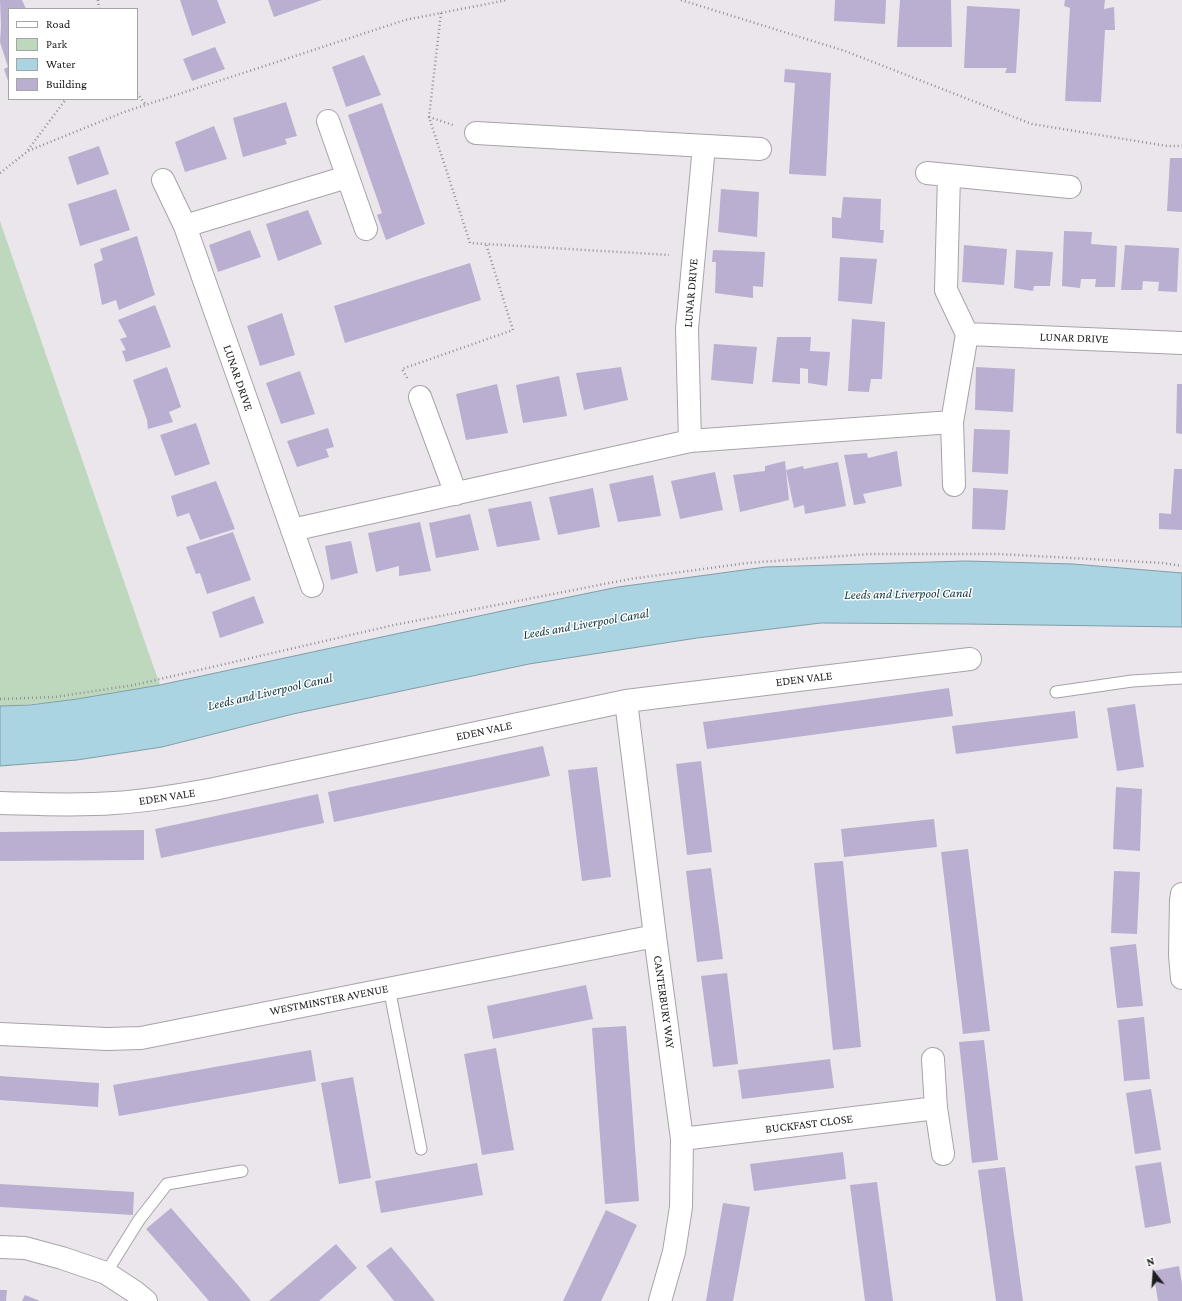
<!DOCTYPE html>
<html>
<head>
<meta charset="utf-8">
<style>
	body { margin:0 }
	#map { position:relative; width:1182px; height:1301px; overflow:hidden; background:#ebe6ec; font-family:"Crimson Pro",serif }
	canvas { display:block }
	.legend { position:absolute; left:8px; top:8px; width:130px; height:92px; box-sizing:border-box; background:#fff; border:1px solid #a5a5a5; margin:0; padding:5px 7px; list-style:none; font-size:12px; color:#1f1e1f }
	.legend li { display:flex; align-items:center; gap:8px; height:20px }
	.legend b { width:20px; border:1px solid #a5a5a5 }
	.north { position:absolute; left:1134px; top:1253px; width:40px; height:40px; -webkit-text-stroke:3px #fff; paint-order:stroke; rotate:343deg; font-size:11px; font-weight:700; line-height:16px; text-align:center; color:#1f1e1f }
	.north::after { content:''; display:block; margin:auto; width:14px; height:18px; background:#1f1e1f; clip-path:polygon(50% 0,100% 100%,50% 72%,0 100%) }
</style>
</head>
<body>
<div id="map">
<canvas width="1182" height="1301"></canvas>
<ul class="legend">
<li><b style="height:5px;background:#fff"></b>Road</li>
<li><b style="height:11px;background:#bed8bd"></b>Park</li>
<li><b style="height:11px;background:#aad4e1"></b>Water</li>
<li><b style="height:11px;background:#baafd0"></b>Building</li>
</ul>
<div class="north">N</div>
</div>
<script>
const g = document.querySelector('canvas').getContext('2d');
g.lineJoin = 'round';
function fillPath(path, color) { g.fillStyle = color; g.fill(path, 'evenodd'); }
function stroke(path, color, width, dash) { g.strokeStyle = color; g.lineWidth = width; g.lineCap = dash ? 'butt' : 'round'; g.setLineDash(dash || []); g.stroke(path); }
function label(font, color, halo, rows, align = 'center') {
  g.font = font + ' "Crimson Pro",serif'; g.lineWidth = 3; g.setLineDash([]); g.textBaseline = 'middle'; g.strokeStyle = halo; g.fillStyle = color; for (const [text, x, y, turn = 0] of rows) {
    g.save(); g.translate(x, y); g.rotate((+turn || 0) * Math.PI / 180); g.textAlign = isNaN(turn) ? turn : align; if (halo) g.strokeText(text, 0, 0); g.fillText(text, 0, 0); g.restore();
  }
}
const green = new Path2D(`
	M0 221 148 651 160 685C107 694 54 704 0 706Z`);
const water = new Path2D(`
	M966 561 1073 564 1182 573V627L965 624 821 623 697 638 529 664 293 714 162 747 77 760 0 766V706L30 705 77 699 160 685 502 611 618 587 766 567Z`);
const building = new Path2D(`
	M0 0H22L26 9H9V84L4 69 8 67 0 42 1 26Z
	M180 0H217L226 23 192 36Z
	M268 0H322L274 17Z
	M835 0H886L885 24 834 21Z
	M900 0H951L952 47H897Z
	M1065 0H1105L1104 9 1114 7 1115 30H1105L1101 102 1065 101 1070 8 1064 6Z
	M967 6 1020 9 1016 73H1005L1007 68H964Z
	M215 47 225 69 192 81 183 59Z
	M364 55 381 95 346 107 332 67Z
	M785 69 831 73 826 176 789 174 795 83 784 82Z
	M286 102 297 136 285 139 287 144 243 157 233 118Z
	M382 103 425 224 386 240 377 215 382 213 348 115Z
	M214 126 227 159 185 172 175 142Z
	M99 146 109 174 77 185 68 157Z
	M1170 158H1182V212L1167 211Z
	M116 189 130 230 80 246 68 204Z
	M721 189 759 192 757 237 718 232Z
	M843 197 881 199 880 230H884L883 243 832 238V217L841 218Z
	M308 210 322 244 278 261 266 224Z
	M250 230 261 257 218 272 209 245Z
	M1064 231 1092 232 1091 244 1117 246 1115 287H1095L1096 279H1081L1080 288 1062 286Z
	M137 236 155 295 119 310 116 300 102 305 94 264 103 260 100 249Z
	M964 245 1007 249 1004 285 962 282Z
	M1125 245 1179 248 1177 292 1158 291 1159 282 1143 281 1142 290H1121Z
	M713 250 765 252 763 287 753 286V298L715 293 716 262H712Z
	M1016 250 1053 252 1050 286H1034L1033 291 1014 288Z
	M840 257 877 259 872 304 838 301Z
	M470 263 481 300 345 343 334 306Z
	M155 305 171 347 126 362 122 351 126 350 120 339 127 337 118 320Z
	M282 313 295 355 260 366 247 326Z
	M852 319 885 322 882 379H871L869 392 848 391Z
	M777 337H811L810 351 830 352 827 386 808 383V369L800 368V384L772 382Z
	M714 344 757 347 753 384 711 380Z
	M167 367 181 407 169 412 173 422 148 429 147 420 133 380Z
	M621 367 628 400 584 410 576 373Z
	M976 367 1015 369 1013 412 975 410Z
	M300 371 315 414 281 424 266 383Z
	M559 376 567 416 523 423 516 385Z
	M497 384 508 433 466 440 456 394Z
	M1177 384H1182V434L1176 433Z
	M196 423 210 464 175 476 160 435Z
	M328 428 334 447 326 449 329 457 297 467 287 441Z
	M974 429 1010 430 1008 474 972 472Z
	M897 451 902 486 863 494 866 503 854 505 844 455 867 453 868 458Z
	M785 461 789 500 740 512 733 475 765 471V466Z
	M838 462 846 506 805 514 804 505 794 508 786 470 803 466 804 469Z
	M1174 469H1182V530L1159 529V513L1171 514Z
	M715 472 723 510 680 519 671 481Z
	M653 475 661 516 618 522 609 484Z
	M216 481 235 529 200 540 189 513 177 517 171 496Z
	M593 488 600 527 558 535 549 497Z
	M973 488 1008 490 1005 530 972 529Z
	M531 501 540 540 497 547 488 509Z
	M470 514 479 550 436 558 429 523Z
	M420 522 431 571 399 576V566L376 572 368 533Z
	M233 532 251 580 207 594 200 573 196 574 186 547Z
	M351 541 358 573 331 580 325 546Z
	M254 596 264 623 220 638 212 612Z
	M949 688 953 716 707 749 703 722Z
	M1135 704 1144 767 1117 771 1107 708Z
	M1075 711 1078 738 956 754 952 726Z
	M543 746 550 776 334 822 328 792Z
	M701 761 712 852 687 855 676 764Z
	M597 767 611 877 582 881 568 770Z
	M1116 787 1142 789 1140 851 1113 849Z
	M318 794 324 823 161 858 155 829Z
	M934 819 937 847 844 857 841 829Z
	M144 830V860L0 861V832Z
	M968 849 990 1031 963 1034 941 852Z
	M843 861 861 1047 833 1050 814 863Z
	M711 868 723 959 697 962 686 871Z
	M1114 871 1140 872 1137 934 1111 933Z
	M1136 944 1143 1006 1117 1008 1110 947Z
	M727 973 738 1064 713 1067 701 976Z
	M586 985 593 1019 493 1039 487 1006Z
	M1144 1017 1150 1079 1124 1081 1118 1020Z
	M626 1026 639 1201 605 1204 592 1028Z
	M984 1040 998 1160 972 1163 959 1042Z
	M496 1048 514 1150 482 1155 464 1054Z
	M311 1050 316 1081 119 1116 113 1085Z
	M830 1059 834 1088 742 1099 738 1070Z
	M0 1076 99 1083 98 1107 0 1100Z
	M353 1077 371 1178 339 1184 321 1083Z
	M1151 1089 1161 1150 1135 1154 1126 1093Z
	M843 1152 846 1179 754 1191 750 1164Z
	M1161 1162 1171 1223 1145 1228 1135 1166Z
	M477 1163 483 1195 381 1213 375 1181Z
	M1005 1167 1013 1228 1023 1301H996L982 1201 978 1170Z
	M877 1182 881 1212 893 1301H865L858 1246 850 1185Z
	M0 1184 134 1192 133 1215 0 1207Z
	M723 1203 750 1207 739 1269 733 1301H706Z
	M171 1208 237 1284 251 1301H209L163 1248 146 1229Z
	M606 1210 637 1225 616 1270 601 1301H563Z
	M336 1244 357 1268 319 1301H269Z
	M391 1247 407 1266 435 1301H394L366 1266Z
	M1179 1266 1182 1284V1301H1158L1153 1271Z
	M0 1290H7L6 1301H0Z
	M25 1295 40 1301H22Z`);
const path = new Path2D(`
	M98 0 99 9
	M681 0 845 51 1032 124 1167 146H1182
	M441 13 429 117 470 243 669 255
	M137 93 146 105
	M429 117 453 125
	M28 150 66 99
	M0 173 28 151 124 112 405 20 507 0
	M407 378 402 369 513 330 486 244
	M0 699 55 697 134 685 394 625 507 603 630 579 747 563 869 554H999L1163 563 1182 566`);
const lane = new Path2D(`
	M1056 692 1132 681 1182 678
	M389 988 421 1149
	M106 1273 139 1220 167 1184 242 1171`);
const street = new Path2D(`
	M328 121 366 229
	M476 133 760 149
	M927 173 1070 187
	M949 175 946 290 967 334 952 422 954 485
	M163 180 185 226 312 586
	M185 226 347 177
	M967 334 1182 343
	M420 397 456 494
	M690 441 687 329 704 146
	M292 530 690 441 952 422
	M626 701 655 936 682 1139 681 1207 674 1252 660 1301
	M0 803C38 804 76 806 114 803 148 801 181 795 214 789L626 701 970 659
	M0 1034 107 1039 141 1038 655 936
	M933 1059 936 1108 943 1154
	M682 1139 936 1108
	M0 1247 25 1248 62 1258 106 1273 135 1292 146 1301`);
const secondary = new Path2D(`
	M1182 894 1181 900 1180 955 1182 978`);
const streetNames = [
	["LUNAR DRIVE",691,293,-85],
	["LUNAR DRIVE",1074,338,2],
	["LUNAR DRIVE",238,378,71],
	["EDEN VALE",804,679,-7],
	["EDEN VALE",484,731,-12],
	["EDEN VALE",167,797,-9],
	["WESTMINSTER AVENUE",329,1000,-11],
	["CANTERBURY WAY",664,1002,82],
	["BUCKFAST CLOSE",809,1124,-7]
];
const waterNames = [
	["Leeds and Liverpool Canal",908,594,-1],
	["Leeds and Liverpool Canal",586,624,-10],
	["Leeds and Liverpool Canal",270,692,-13]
];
fillPath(green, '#bed8bd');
fillPath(water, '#aad4e1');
stroke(water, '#809da7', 1);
fillPath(building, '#baafd0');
stroke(lane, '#a7a3a8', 13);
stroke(street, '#a7a3a8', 24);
stroke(secondary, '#a7a3a8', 24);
stroke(path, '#928f92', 2.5, [1, 3]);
stroke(lane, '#fff', 11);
stroke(street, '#fff', 22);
stroke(secondary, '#fff', 22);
label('12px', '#1f1e1f', '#fff', streetNames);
label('italic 13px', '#0d343f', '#fff', waterNames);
</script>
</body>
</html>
